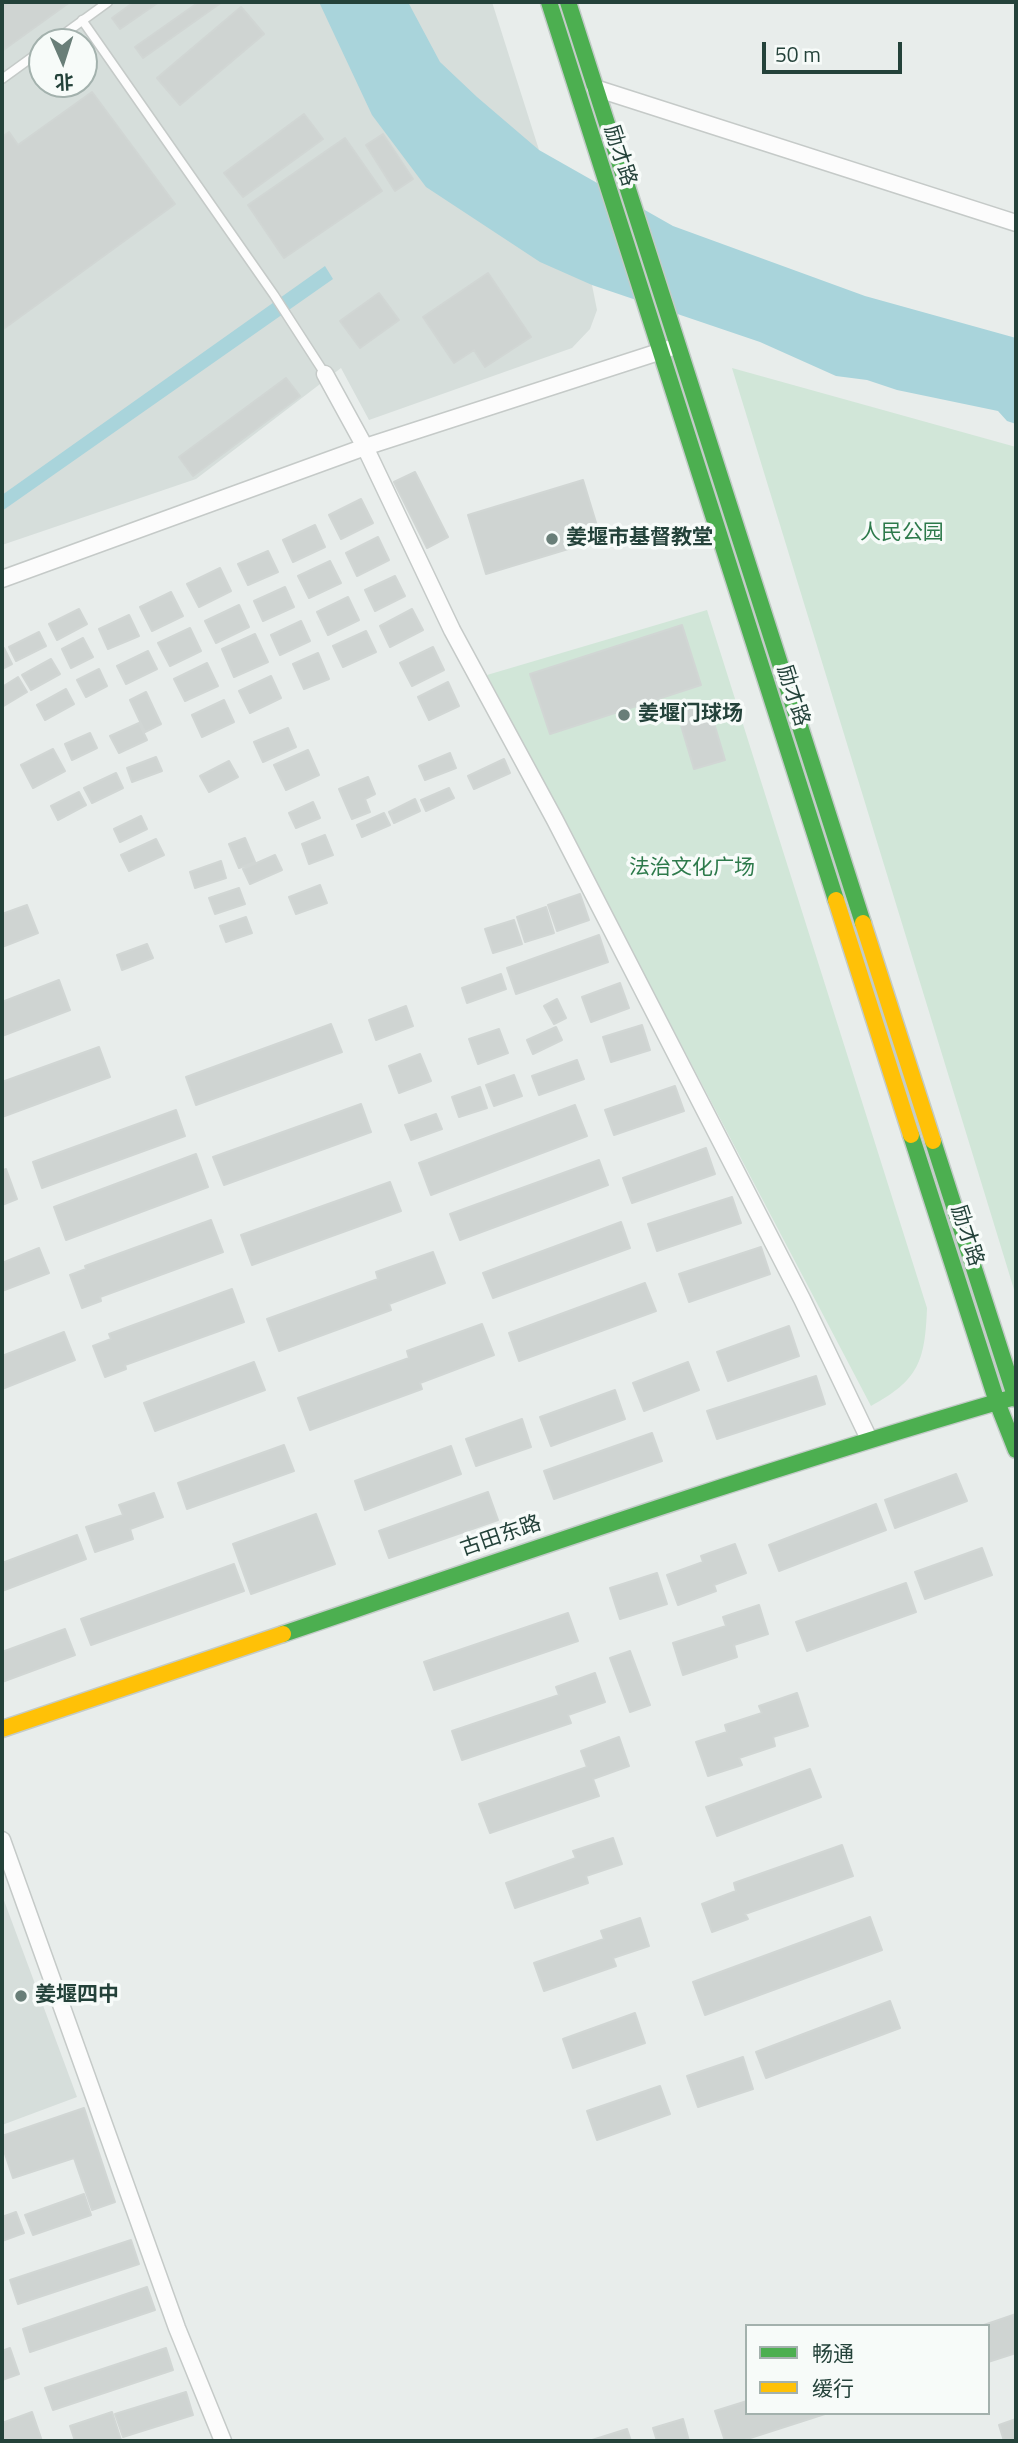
<!DOCTYPE html>
<html>
<head>
<meta charset="utf-8">
<style>
	body { margin:0 }
	#map { position:relative; width:1018px; height:2443px; overflow:hidden; background:#e8edeb; font-family:"Titillium Web","Noto Sans SC",sans-serif }
	canvas { display:block }
	.frame { position:absolute; inset:0; border:4px solid #24423a; pointer-events:none }
	.legend { position:absolute; left:745px; top:2324px; width:245px; height:91px; box-sizing:border-box; background:#f7fbf9; border:2px solid #a3b1ad; margin:0; padding:9px 12px; list-style:none; font-size:21px; color:#24423a }
	.legend li { display:flex; align-items:center; gap:14px; height:35px }
	.legend b { width:35px; border:2px solid #a3b1ad }
	.north { position:absolute; left:28px; top:28px; width:70px; height:70px; box-sizing:border-box; background:#f7fbf9; border:2px solid #a3b1ad; border-radius:50%; rotate:177deg; font-size:19px; font-weight:700; line-height:28px; text-align:center; color:#24423a }
	.north::after { content:''; display:block; margin:auto; width:24px; height:32px; background:#697e78; clip-path:polygon(50% 0,100% 100%,50% 72%,0 100%) }
	.scale { position:absolute; left:762px; top:42px; width:140px; height:32px; box-sizing:border-box; border:4px solid #24423a; border-top:0; padding-left:9px; font-size:21px; line-height:24px; white-space:nowrap; color:#24423a; -webkit-text-stroke:5px #f7fbf9; paint-order:stroke }
</style>
</head>
<body>
<div id="map">
<canvas width="1018" height="2443"></canvas>
<div class="frame"></div>
<ul class="legend">
<li><b style="height:9px;background:#4caf50"></b>畅通</li>
<li><b style="height:9px;background:#ffc107"></b>缓行</li>
</ul>
<div class="north">北</div>
<div class="scale">50 m</div>
</div>
<script>
const g = document.querySelector('canvas').getContext('2d');
g.lineJoin = 'round';
function fillPath(path, color) { g.fillStyle = color; g.fill(path, 'evenodd'); }
function stroke(path, color, width, dash) { g.strokeStyle = color; g.lineWidth = width; g.lineCap = dash ? 'butt' : 'round'; g.setLineDash(dash || []); g.stroke(path); }
function label(font, color, halo, rows, align = 'center') {
  g.font = font + ' "Titillium Web","Noto Sans SC",sans-serif'; g.lineWidth = 7; g.setLineDash([]); g.textBaseline = 'middle'; g.strokeStyle = halo; g.fillStyle = color; for (const [text, x, y, turn = 0] of rows) {
    g.save(); g.translate(x, y); g.rotate((+turn || 0) * Math.PI / 180); g.textAlign = isNaN(turn) ? turn : align; if (halo) g.strokeText(text, 0, 0); g.fillText(text, 0, 0); g.restore();
  }
}
const built = new Path2D(`
	M2 2H492L539 150 592 285 597 310 590 329 572 348 369 420 341 368 196 479 2 545ZM42 42H84V84H42Z
	M2 1895 77 2097 2 2125Z`);
const green = new Path2D(`
	M732 368 1016 447V1296Z
	M707 610 927 1308C925 1361 919 1380 871 1406L487 675Z`);
const water = new Path2D(`
	M319 2H408L440 62 477 97 539 150 673 226 865 296 1016 338V424L1007 421 998 411 897 390 867 380 836 376 760 342 592 285 540 262 426 187 372 115Z
	M325 266 333 279 2 511V495Z`);
const building = new Path2D(`
	M2 2H70L2 51Z
	M134 2H159L120 29 112 18Z
	M199 2H222L143 58 135 47Z
	M241 7 264 34 180 105 157 78Z
	M92 92 175 204 2 330V137L9 132 18 145Z
	M304 114 323 139 243 197 224 173Z
	M383 134 413 179 395 191 366 145Z
	M345 138 382 191 284 258 248 205Z
	M488 273 531 337 485 367 474 350 454 363 423 317Z
	M379 293 399 320 360 348 340 321Z
	M286 378 300 396 193 476 179 457Z
	M415 472 448 537 427 548 394 482Z
	M583 480 601 539 486 574 468 515Z
	M361 499 373 523 341 539 329 515Z
	M315 525 325 547 293 562 283 540Z
	M378 537 389 560 357 576 346 553Z
	M268 551 278 572 248 585 238 564Z
	M330 561 341 583 309 598 298 576Z
	M220 568 231 591 199 607 187 584Z
	M395 576 405 596 375 611 365 590Z
	M285 587 294 607 263 621 254 601Z
	M171 592 183 616 152 631 140 607Z
	M348 597 359 620 328 635 317 612Z
	M239 605 249 627 216 643 205 621Z
	M79 609 87 624 57 640 49 624Z
	M412 609 423 630 390 647 380 626Z
	M129 615 139 636 108 649 99 629Z
	M301 621 310 641 280 655 271 635Z
	M682 625 701 685 550 734 530 674Z
	M190 628 201 651 170 666 158 643Z
	M366 631 376 652 343 667 333 646Z
	M39 632 46 646 16 661 9 647Z
	M255 634 268 662 234 677 222 649Z
	M83 638 93 657 71 668 62 649Z
	M433 647 444 670 412 686 400 663Z
	M4 648 12 664 2 669V649Z
	M148 651 157 669 126 684 117 666Z
	M318 653 329 679 304 689 293 664Z
	M51 659 60 674 31 690 22 675Z
	M207 663 218 686 185 701 174 679Z
	M99 669 107 686 86 697 77 680Z
	M271 676 281 698 250 713 239 691Z
	M18 677 27 692 2 707V687Z
	M448 682 459 706 429 720 418 697Z
	M66 689 74 704 45 720 37 705Z
	M146 692 161 724 145 732 130 700Z
	M224 700 234 722 202 737 192 715Z
	M708 703 725 760 694 769 677 712Z
	M139 723 147 740 119 753 110 736Z
	M288 728 296 747 263 762 254 742Z
	M90 733 97 748 72 760 65 744Z
	M53 749 65 771 33 788 21 765Z
	M308 750 319 775 286 790 274 765Z
	M450 753 456 768 425 780 419 766Z
	M156 757 162 771 132 782 127 768Z
	M504 759 510 773 474 789 468 776Z
	M229 761 238 777 209 792 200 776Z
	M116 773 123 788 92 803 84 788Z
	M368 777 375 794 365 799 370 812 352 819 339 789Z
	M449 788 454 798 426 811 421 800Z
	M79 792 86 805 58 820 51 806Z
	M415 799 420 811 394 823 389 812Z
	M313 802 320 818 296 828 289 813Z
	M384 813 390 825 362 837 357 825Z
	M141 816 147 829 120 842 114 829Z
	M325 835 333 855 309 864 302 844Z
	M245 838 255 862 239 868 229 844Z
	M156 839 164 855 129 871 121 855Z
	M275 855 282 870 250 884 243 869Z
	M221 861 226 878 195 888 190 872Z
	M320 885 327 903 296 914 289 897Z
	M239 888 245 904 215 914 209 898Z
	M580 894 589 920 557 931 548 905Z
	M27 905 38 933 2 947V914Z
	M546 907 554 933 525 942 517 917Z
	M246 917 252 933 226 942 220 926Z
	M514 920 522 944 493 953 485 929Z
	M599 935 608 962 516 994 507 968Z
	M147 944 153 958 122 970 117 955Z
	M501 974 506 989 467 1003 462 988Z
	M59 980 70 1010 2 1036V1002Z
	M620 983 629 1008 591 1022 582 997Z
	M557 999 566 1018 554 1024 544 1006Z
	M406 1006 413 1026 376 1040 369 1020Z
	M331 1024 342 1052 196 1105 186 1077Z
	M642 1025 650 1050 611 1062 603 1037Z
	M556 1027 562 1040 533 1054 527 1040Z
	M499 1029 508 1053 478 1064 469 1039Z
	M99 1047 110 1077 2 1117V1082Z
	M420 1054 431 1081 399 1093 389 1066Z
	M577 1060 584 1079 539 1095 532 1076Z
	M514 1075 522 1096 494 1106 486 1085Z
	M675 1086 684 1111 614 1135 605 1110Z
	M480 1087 487 1108 459 1117 452 1097Z
	M361 1104 371 1132 224 1185 213 1157Z
	M575 1105 587 1136 431 1195 419 1163Z
	M176 1110 185 1136 42 1188 33 1162Z
	M436 1114 442 1129 411 1140 405 1125Z
	M706 1148 715 1174 632 1203 623 1178Z
	M196 1154 208 1187 66 1240 54 1207Z
	M599 1160 608 1185 460 1240 450 1214Z
	M6 1169 17 1199 2 1205V1171Z
	M390 1182 401 1211 252 1265 241 1235Z
	M732 1197 741 1223 657 1251 648 1224Z
	M211 1220 223 1252 100 1297 101 1301 82 1308 70 1275 86 1269 85 1266Z
	M621 1222 630 1248 493 1298 483 1273Z
	M761 1247 770 1274 689 1302 679 1274Z
	M39 1248 49 1273 2 1291V1263Z
	M433 1252 445 1283 389 1304 391 1310 279 1351 267 1319 378 1279 376 1272Z
	M645 1283 656 1311 519 1361 509 1333Z
	M232 1289 244 1322 125 1365 126 1369 105 1377 93 1346 111 1339 109 1334Z
	M482 1324 494 1355 420 1383 422 1389 310 1430 298 1398 409 1358 407 1351Z
	M789 1326 799 1356 728 1381 717 1352Z
	M64 1332 75 1360 2 1389V1356Z
	M254 1362 265 1390 155 1431 144 1403Z
	M688 1362 699 1390 644 1411 633 1383Z
	M816 1376 825 1404 717 1439 707 1411Z
	M615 1390 625 1419 551 1446 540 1417Z
	M522 1419 531 1447 476 1466 466 1439Z
	M652 1433 662 1461 554 1499 544 1471Z
	M284 1445 294 1471 187 1509 178 1483Z
	M451 1446 461 1474 365 1510 355 1481Z
	M956 1474 967 1501 895 1528 885 1500Z
	M488 1492 498 1520 389 1558 379 1531Z
	M154 1493 163 1517 130 1529 133 1539 95 1552 86 1527 123 1515 119 1505Z
	M876 1504 886 1530 779 1571 769 1545Z
	M316 1514 335 1564 251 1594 233 1544Z
	M77 1535 86 1559 2 1591V1563Z
	M735 1544 746 1573 714 1585 716 1591 678 1605 667 1575 703 1562 701 1556Z
	M982 1548 992 1575 925 1599 915 1572Z
	M234 1564 244 1591 91 1645 81 1619Z
	M657 1573 667 1604 620 1619 610 1588Z
	M906 1583 916 1612 807 1651 796 1622Z
	M759 1605 768 1634 734 1645 737 1657 683 1675 673 1643 726 1626 723 1617Z
	M568 1613 578 1641 434 1690 424 1662Z
	M65 1629 75 1655 2 1682V1652Z
	M630 1651 650 1705 630 1712 610 1658Z
	M595 1673 605 1702 568 1715 571 1723 462 1760 452 1731 559 1695 556 1687Z
	M797 1693 808 1726 773 1737 775 1746 739 1758 742 1765 708 1776 696 1742 727 1732 725 1725 762 1713 759 1706Z
	M619 1737 629 1766 593 1779 599 1796 490 1833 479 1804 587 1767 581 1751Z
	M810 1769 821 1797 717 1836 706 1807Z
	M613 1838 622 1864 586 1876 588 1883 515 1908 506 1883 576 1858 573 1851Z
	M842 1845 853 1876 745 1914 748 1919 712 1932 702 1904 736 1891 734 1883Z
	M870 1917 882 1950 705 2015 693 1982Z
	M640 1918 649 1946 613 1958 616 1966 544 1991 534 1963 604 1939 601 1931Z
	M890 2001 900 2028 766 2078 756 2052Z
	M635 2013 645 2043 573 2068 563 2039Z
	M743 2057 753 2089 698 2107 687 2076Z
	M660 2086 670 2114 597 2140 587 2111Z
	M84 2108 115 2202 92 2210 74 2158 13 2178 2 2145V2136Z
	M84 2194 91 2215 33 2235 25 2215Z
	M16 2212 24 2233 2 2241V2217Z
	M131 2240 139 2264 18 2304 10 2280Z
	M147 2287 155 2310 30 2352 23 2329Z
	M1016 2314V2353L988 2362V2326H981Z
	M10 2348 19 2374 2 2380V2351Z
	M166 2348 173 2370 53 2410 45 2388Z
	M186 2392 193 2415 123 2437 115 2414Z
	M747 2401V2413H828L741 2441H725L715 2411Z
	M32 2412 42 2441H2V2423Z
	M112 2412 121 2440 75 2441 70 2426Z
	M683 2419 689 2441H657L653 2428Z
	M1016 2419V2441H1004L999 2425Z
	M627 2429 631 2441H589Z`);
const lane = new Path2D(`
	M82 20 274 295 325 374
	M53 42 108 2
	M2 79 42 50`);
const street = new Path2D(`
	M595 88 1016 223
	M325 374 365 447 452 630 555 820 802 1299 869 1439
	M2 579 365 447 668 349
	M2 1840 177 2328 223 2441`);
const fast = new Path2D(`
	M549 2 836 900
	M568 2 863 923
	M911 1135 997 1402 1016 1450
	M933 1141 1016 1399
	M283 1634C525 1552 766 1469 1011 1398`);
const slow = new Path2D(`
	M836 900 911 1135
	M863 923 933 1141
	M2 1729 283 1634`);
const markers = [
	[552,539,7,"#697e78"],
	[624,715,7,"#697e78"],
	[21,1996,7,"#697e78"]
];
const streetNames = [
	["励才路",619,156,72],
	["励才路",792,696,72],
	["励才路",966,1236,72],
	["古田东路",501,1537,-19]
];
const parkNames = [
	["人民公园",902,534],
	["法治文化广场",692,869]
];
const poiNames = [
	["姜堰市基督教堂",566,539],
	["姜堰门球场",638,715],
	["姜堰四中",35,1996]
];
fillPath(built, '#d6dedb');
fillPath(green, '#d1e6d8');
fillPath(water, '#a9d4db');
fillPath(building, '#cfd4d2');
stroke(building, '#d1d6d4', 2);
stroke(lane, '#c5cac8', 11);
stroke(street, '#c5cac8', 19);
stroke(fast, '#c3cbc8', 19);
stroke(slow, '#c3cbc8', 19);
stroke(lane, '#fcfcfc', 8);
stroke(street, '#fcfcfc', 16);
stroke(fast, '#4caf50', 16);
stroke(slow, '#ffc107', 16);
for (const [x, y, r, color] of markers) { const dot = new Path2D(); dot.arc(x, y, r, 0, 2 * Math.PI); g.fillStyle = color; g.fill(dot); stroke(dot, '#f7fbf9', 2.5); }
label('21px', '#24423a', '#f7fbf9', streetNames);
label('21px', '#2d7a4b', '#f7fbf9', parkNames);
label('bold 21px', '#24423a', '#f7fbf9', poiNames, 'left');
</script>
</body>
</html>
